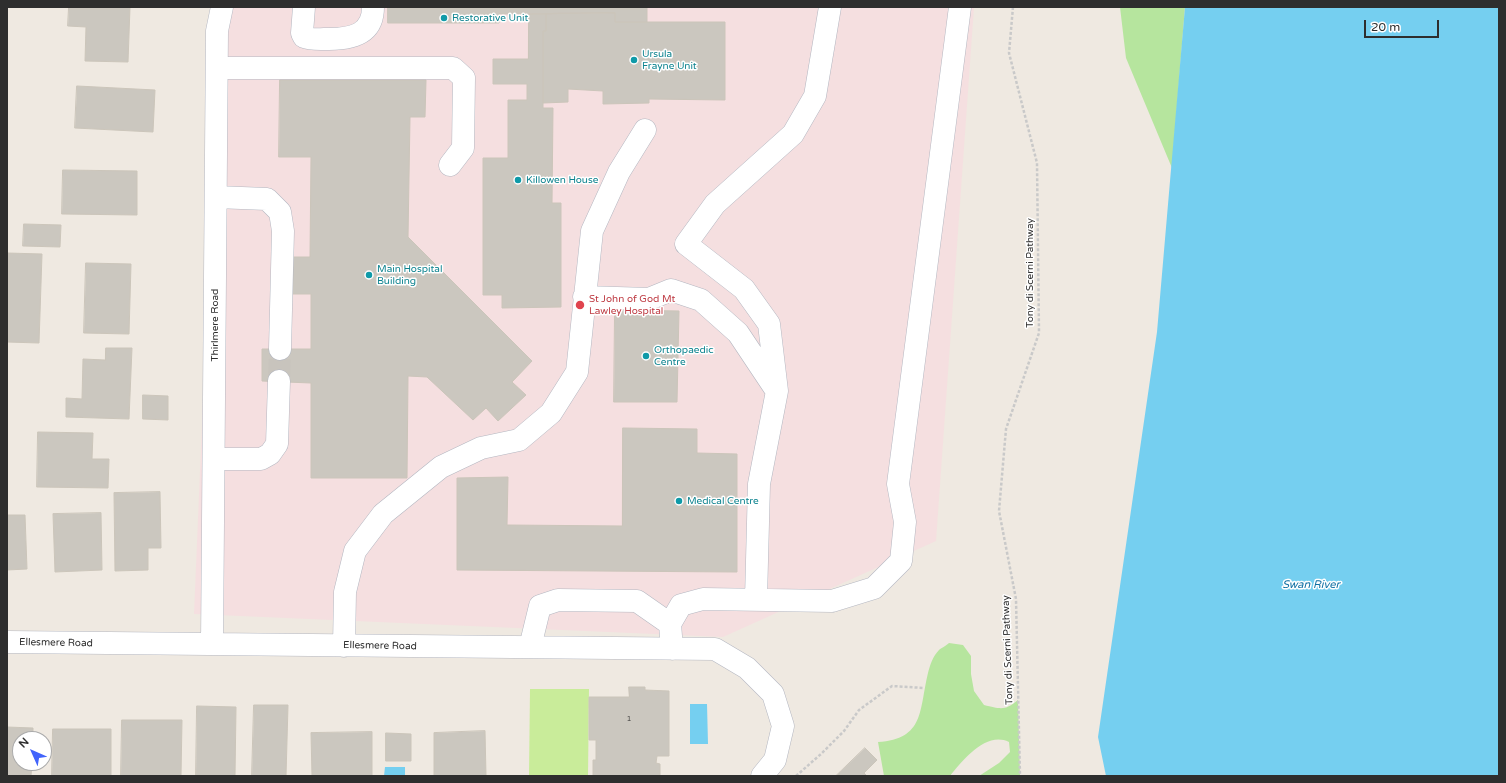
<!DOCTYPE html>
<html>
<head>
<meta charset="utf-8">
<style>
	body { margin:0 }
	#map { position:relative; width:1506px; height:783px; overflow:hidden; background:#efe9e1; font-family:"Varela Round",sans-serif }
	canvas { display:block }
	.frame { position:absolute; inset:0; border:8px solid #2e2e2e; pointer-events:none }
	.north { position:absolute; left:12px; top:731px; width:40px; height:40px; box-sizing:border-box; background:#fff; border:1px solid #ababab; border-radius:50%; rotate:315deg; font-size:11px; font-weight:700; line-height:16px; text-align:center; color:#2e2e2e }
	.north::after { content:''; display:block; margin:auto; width:14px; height:18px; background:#4264fb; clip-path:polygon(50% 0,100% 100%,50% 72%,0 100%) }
	.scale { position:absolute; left:1364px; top:20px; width:75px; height:18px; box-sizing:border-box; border:2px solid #2e2e2e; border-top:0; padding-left:5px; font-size:12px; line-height:14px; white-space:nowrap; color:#2e2e2e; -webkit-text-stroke:3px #fff; paint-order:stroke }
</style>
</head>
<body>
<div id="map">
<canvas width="1506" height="783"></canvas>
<div class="frame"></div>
<div class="north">N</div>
<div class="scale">20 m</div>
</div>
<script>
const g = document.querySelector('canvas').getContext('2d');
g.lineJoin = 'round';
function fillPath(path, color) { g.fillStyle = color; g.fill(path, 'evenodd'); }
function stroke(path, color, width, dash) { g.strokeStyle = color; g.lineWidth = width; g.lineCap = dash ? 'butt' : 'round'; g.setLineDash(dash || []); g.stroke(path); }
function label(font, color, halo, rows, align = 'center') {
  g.font = font + ' "Varela Round",sans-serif'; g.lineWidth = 3; g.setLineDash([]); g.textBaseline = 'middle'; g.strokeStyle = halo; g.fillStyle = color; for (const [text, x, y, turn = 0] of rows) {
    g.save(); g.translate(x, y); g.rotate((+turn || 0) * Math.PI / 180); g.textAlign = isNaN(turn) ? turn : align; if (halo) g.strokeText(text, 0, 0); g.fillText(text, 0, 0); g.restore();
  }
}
const medical = new Path2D(`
	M222 7H974L936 541 723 637 194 614 217 68Z`);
const green = new Path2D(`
	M1120 7H1185L1172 168 1126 58Z
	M949 643 963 645 971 656V674L974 691 984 705C1001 709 1005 711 1018 700L1020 776H979L999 763 1010 752 1009 742C986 731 963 760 950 776H884L878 742C925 739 919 710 928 673 930 665 933 656 939 650 941 648 946 646 949 643Z`);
const pitch = new Path2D(`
	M530 689H589L588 776H529Z`);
const water = new Path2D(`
	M1185 7H1499V776H1106L1098 737 1157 332Z
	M690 704H707L708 744H690Z
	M385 767H405V776H384Z`);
const building = new Path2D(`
	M69 7H130L128 62 85 61 86 27 68 26Z
	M388 7H647V22H615V13L499 14V23H388Z
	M615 13V22H725V100L649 99V103L603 104V91L568 89V102L543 103V31H546V14Z
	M529 14H546V31H543V108H553L552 203H561V307L502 308V295H483V158H508V100H527V84H493V59H528Z
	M280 80H426L425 117H410L408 237 532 361 512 382 526 395 498 421 486 408 473 420 427 377 408 376 407 478H311V383L262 381V349H311V294H292V257H310L311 157H279Z
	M77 86 155 90 153 132 75 128Z
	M63 170 137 171V215L62 214Z
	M24 224 61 225 60 247 23 246Z
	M7 253 42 254 39 343 7 342Z
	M86 263 131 264 129 334 84 333Z
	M615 310 679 311 677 402H614Z
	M106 348H132L129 419 66 417V398L82 399 83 359 105 360Z
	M143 395 168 396V420L143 419Z
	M623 428 697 429V453L737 454V572L457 570V478L508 477 507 525 622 526Z
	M38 432 93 433 92 459H109L108 488 37 487Z
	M160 492 161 548H148V570L115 571 114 493Z
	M101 513 102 570 55 572 53 514Z
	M7 515H25L27 569 7 570Z
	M629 687H645V690L669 691V756H657L656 763 660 764V776H593V760H596V740H589V697H629Z
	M254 705H288L286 776H252Z
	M197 706 236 707 235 776H196Z
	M122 720H182L181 776H121Z
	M7 727 33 728V739H20V763H32L31 776H7Z
	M53 729H111V776H52Z
	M485 731 486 776H434V733Z
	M372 732V776H312L311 733Z
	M386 733 411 734V761H386Z
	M865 748 877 760 864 773 867 776H836Z`);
const minorTunnel = new Path2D(`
	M279 381 280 349`);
const path = new Path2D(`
	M1013 7 1009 53 1037 163 1039 333 1006 429 999 511 1016 599 1020 776
	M796 776 821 754 844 731 859 710 892 686 924 688`);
const minor = new Path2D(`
	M304 7 302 33 304 37C311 40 321 39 329 39 351 39 373 35 373 7
	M217 68H453L464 78 463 148 450 165
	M216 197 267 199 280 212 283 231 280 349
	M584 297 649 299 671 290 701 300 738 333 774 387
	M214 459H261L270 454 277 444 279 381
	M756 599 759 484 777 391 769 324 744 289 686 244 715 204 793 134 815 96 830 7
	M7 642 715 649 747 668 773 694 783 726 775 760 762 776
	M212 644 217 31 222 7
	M344 646 345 592 355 551 383 514 441 467 481 448 519 440 551 413 577 372 592 231 619 172 645 130
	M530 647 540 606 558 600 637 601 670 624
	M672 649 670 624 681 605 703 599 832 601 874 588 901 561 905 522 898 484 960 7`);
const markers = [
	[444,18,4,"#0f9aa8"],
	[634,60,4,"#0f9aa8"],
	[518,180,4,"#0f9aa8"],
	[369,275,4,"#0f9aa8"],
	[580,305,5,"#e0444e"],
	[646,356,4,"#0f9aa8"],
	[679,501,4,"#0f9aa8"]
];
const numberNames = [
	["1",629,719]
];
const cultureNames = [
	["Restorative Unit",452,18],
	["Ursula",642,54],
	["Frayne Unit",642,66],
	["Killowen House",526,180],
	["Main Hospital",377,269],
	["Building",377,281],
	["Orthopaedic",654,350],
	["Centre",654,362],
	["Medical Centre",687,501]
];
const streetNames = [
	["Tony di Scerni Pathway",1030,273,-90],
	["Thirlmere Road",215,325,-90],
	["Ellesmere Road",56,643,1],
	["Ellesmere Road",380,646,1],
	["Tony di Scerni Pathway",1008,650,-92]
];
const healthNames = [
	["St John of God Mt",589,299],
	["Lawley Hospital",589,311]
];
const waterNames = [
	["Swan River",1311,585]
];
fillPath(medical, '#f5dfe0');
fillPath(green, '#b6e59e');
fillPath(pitch, '#c9ec9a');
fillPath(water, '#75cff0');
fillPath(building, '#cbc7bf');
stroke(building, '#cbc5ba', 1);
stroke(minorTunnel, '#c8c4bd', 22, [22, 11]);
stroke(minor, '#b4b7c1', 23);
stroke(path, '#c9c9c9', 2.5, [3, 2]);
stroke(minor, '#fff', 22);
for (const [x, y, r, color] of markers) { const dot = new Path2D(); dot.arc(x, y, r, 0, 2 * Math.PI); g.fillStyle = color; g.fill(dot); stroke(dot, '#fff', 1.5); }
label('8px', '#555452', null, numberNames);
label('10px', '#0d838f', '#fff', cultureNames, 'left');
label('10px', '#2e2e2e', '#fff', streetNames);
label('10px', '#be3a42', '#fff', healthNames, 'left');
label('italic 11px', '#0d6fa3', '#fff', waterNames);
</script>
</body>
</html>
